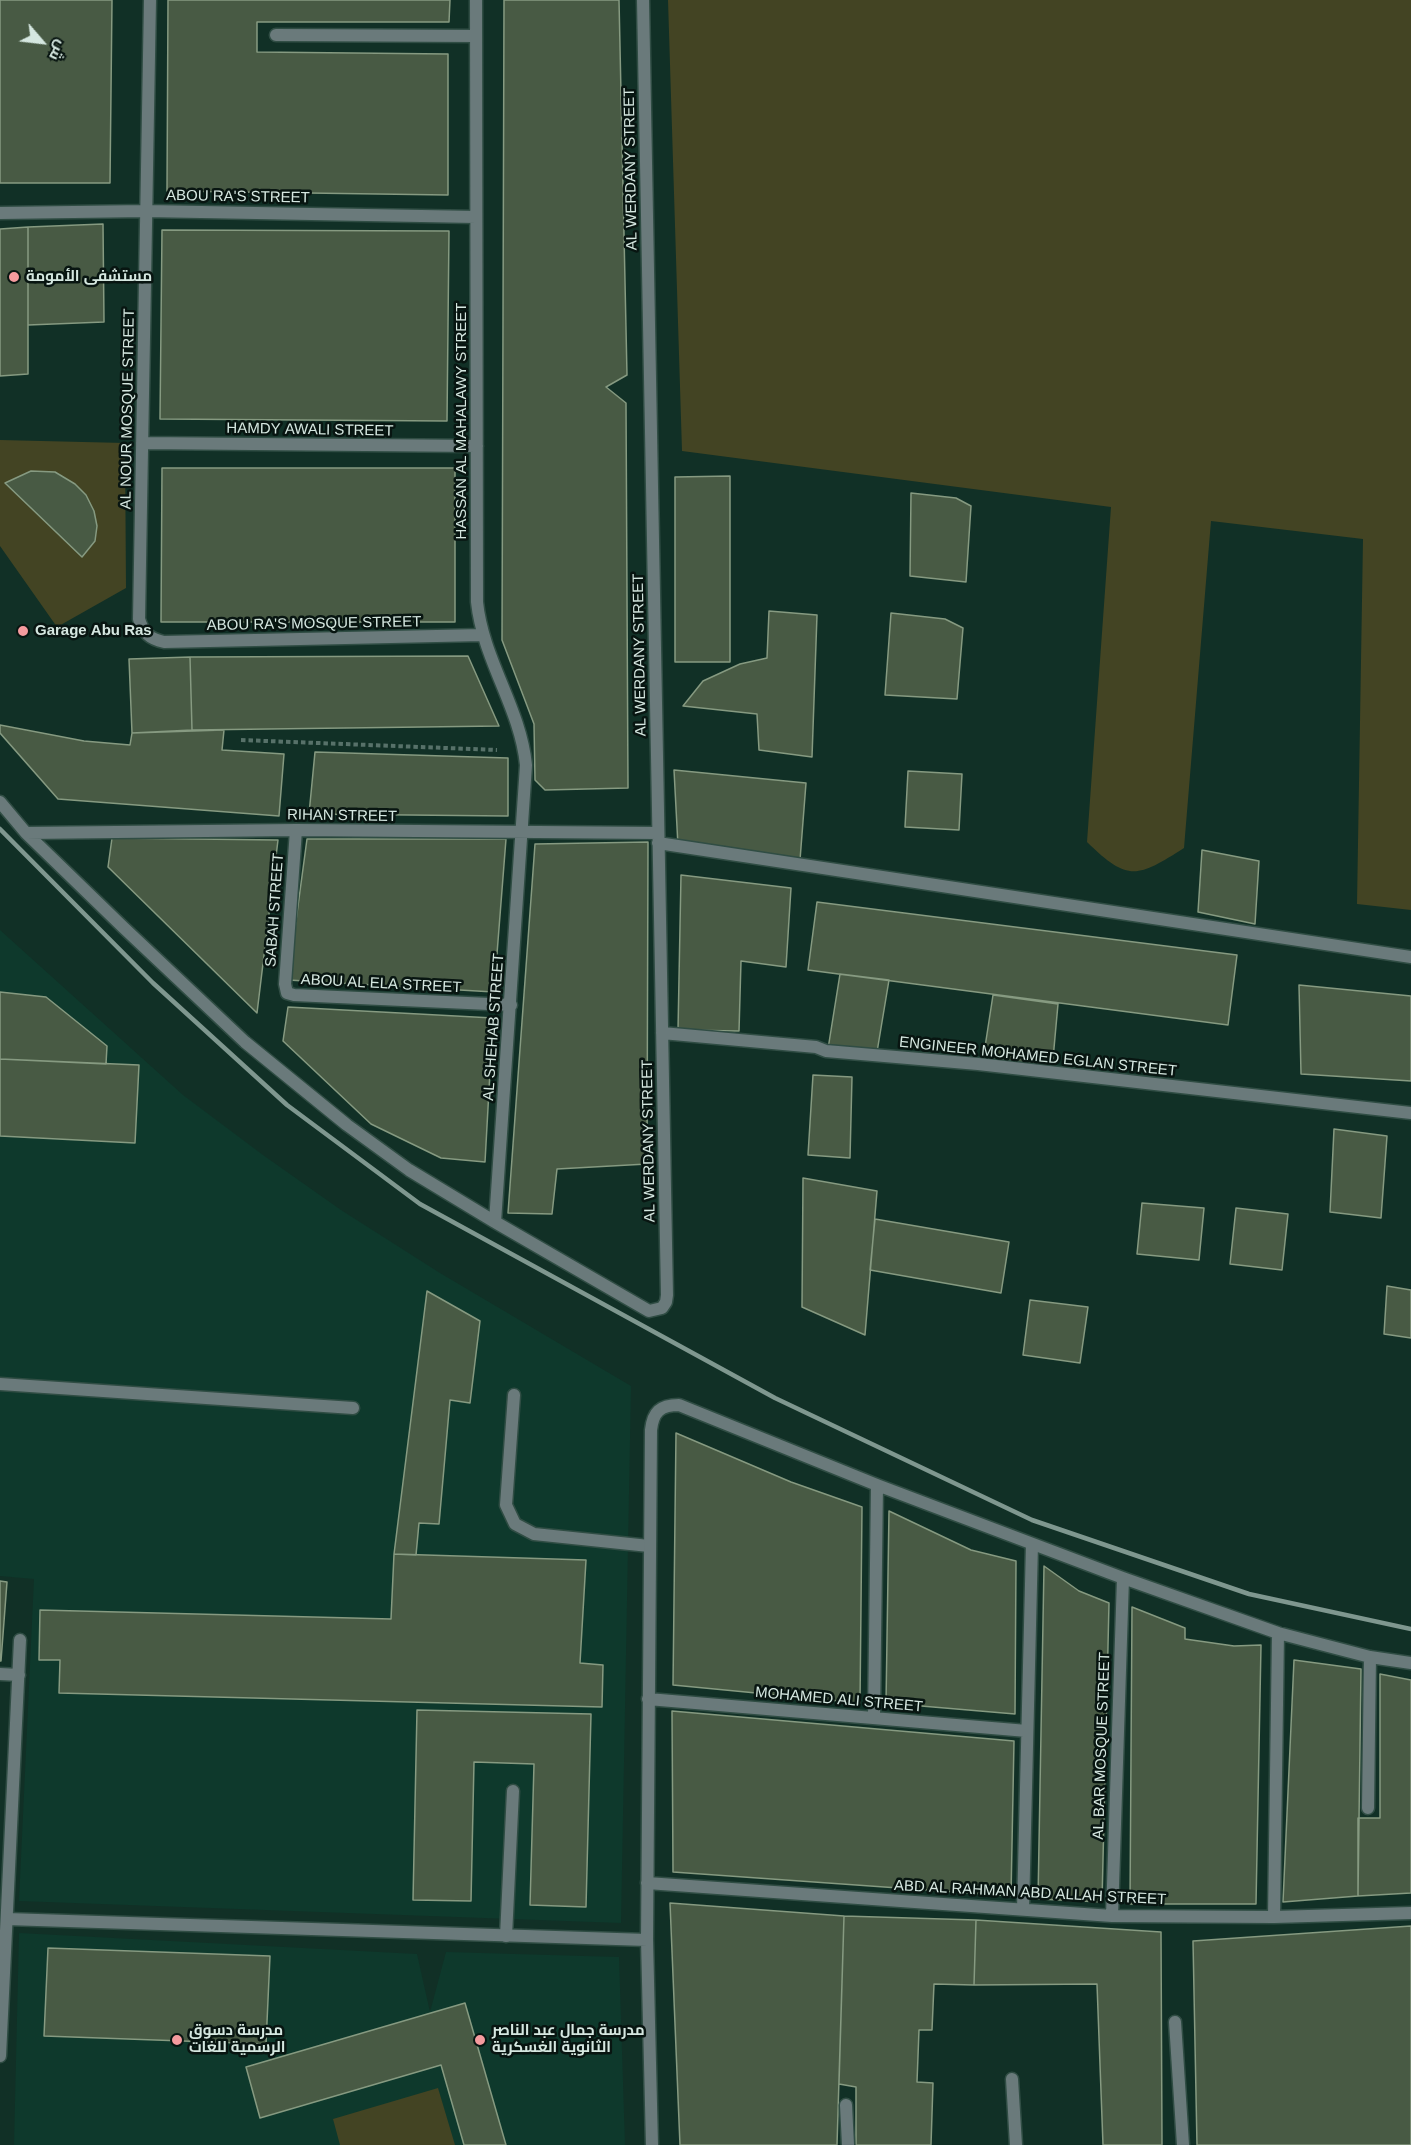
<!DOCTYPE html>
<html>
<head>
<meta charset="utf-8">
<style>
	body { margin:0 }
	#map { position:relative; width:1411px; height:2145px; overflow:hidden; background:#113026; font-family:Arial,Cairo,sans-serif }
	canvas { display:block }
	.north { position:absolute; left:12px; top:12px; width:60px; height:60px; -webkit-text-stroke:4px #081511; paint-order:stroke; rotate:118deg; font-size:16px; font-weight:700; line-height:24px; text-align:center; color:#d5e7e0 }
	.north::after { content:''; display:block; margin:auto; width:21px; height:27px; background:#d5e7e0; clip-path:polygon(50% 0,100% 100%,50% 72%,0 100%) }
</style>
</head>
<body>
<div id="map">
<canvas width="1411" height="2145"></canvas>
<div class="north">ش</div>
</div>
<script>
const g = document.querySelector('canvas').getContext('2d');
g.lineJoin = 'round';
function fillPath(path, color) { g.fillStyle = color; g.fill(path, 'evenodd'); }
function stroke(path, color, width, dash) { g.strokeStyle = color; g.lineWidth = width; g.lineCap = dash ? 'butt' : 'round'; g.setLineDash(dash || []); g.stroke(path); }
function label(font, color, halo, rows, align = 'center') {
  g.font = font + ' Arial,Cairo,sans-serif'; g.lineWidth = 5; g.setLineDash([]); g.textBaseline = 'middle'; g.strokeStyle = halo; g.fillStyle = color; for (const [text, x, y, turn = 0] of rows) {
    g.save(); g.translate(x, y); g.rotate((+turn || 0) * Math.PI / 180); g.textAlign = isNaN(turn) ? turn : align; if (halo) g.strokeText(text, 0, 0); g.fillText(text, 0, 0); g.restore();
  }
}
const built = new Path2D(`
	M0 930 183 1095 263 1155 341 1210 440 1273 631 1386 621 1923 19 1901 34 1579 0 1576Z
	M19 1933 417 1954 430 2012 446 1952 619 1957 625 2145H14Z`);
const green = new Path2D(`
	M668 0H1411V910L1357 904 1363 539 1211 521 1184 848C1137 878 1128 882 1087 842L1111 507 682 451Z
	M0 440 125 443 126 588 57 627 0 546Z
	M438 2088 455 2145H340L333 2119Z`);
const building = new Path2D(`
	M0 0H112L110 183H0Z
	M168 0H450L449 22H257V52L448 54V195L167 191Z
	M504 0H619L627 375 606 387 626 403 628 788 545 790 535 780 534 724 502 640Z
	M103 224 104 322 28 325V227Z
	M28 227V374L0 376V229Z
	M162 230 449 231 447 421 160 419Z
	M162 468H455V622H161Z
	M31 471 55 472 75 484 86 495 94 511 97 526 95 541 82 557 5 483Z
	M730 476V662H675V477Z
	M911 493 956 498 971 506 966 582 910 576Z
	M769 611 817 615 812 757 759 750 757 714 683 706 703 681 740 664 767 658Z
	M891 613 945 619 963 628 957 699 885 695Z
	M468 656 499 726 192 730 190 657Z
	M190 657 192 730 132 733 129 659Z
	M0 725 84 741 130 745 132 733 224 730 222 750 284 754 279 816 58 799 0 733Z
	M315 752 508 758V816L309 814Z
	M674 770 806 783 800 860 678 846Z
	M908 771 962 774 959 830 905 827Z
	M112 838 278 840 257 1013 108 867Z
	M307 839H506L494 992 288 980Z
	M648 842 647 1164 557 1169 552 1214 508 1213 535 844Z
	M1202 850 1259 861 1255 924 1198 912Z
	M681 875 791 888 786 967 741 961 739 1031 678 1030Z
	M817 902 1237 955 1228 1025 808 970Z
	M840 974 889 980 877 1052 828 1049Z
	M1299 985 1411 996V1081L1301 1074Z
	M0 992 46 997 107 1046 106 1064 0 1059Z
	M993 995 1058 1004 1052 1070 983 1060Z
	M288 1007 493 1018 485 1162 441 1158 371 1124 283 1041Z
	M0 1059 139 1065 135 1143 0 1136Z
	M813 1075 852 1077 850 1158 808 1155Z
	M1334 1129 1387 1136 1381 1218 1330 1212Z
	M803 1178 877 1191 865 1335 802 1307Z
	M1142 1203 1204 1208 1199 1260 1137 1254Z
	M1236 1208 1288 1214 1282 1270 1230 1264Z
	M875 1219 1009 1242 1001 1293 870 1270Z
	M1387 1286 1411 1290V1338L1384 1334Z
	M427 1291 480 1321 470 1403 450 1400 439 1524 419 1523 416 1555 394 1554Z
	M1030 1300 1088 1307 1080 1363 1023 1355Z
	M676 1433 791 1482 862 1507 860 1703 673 1685Z
	M889 1511 971 1550 1016 1561 1015 1714 886 1703Z
	M394 1554 586 1560 580 1663 603 1665 602 1707 59 1693 60 1660H39L40 1610 391 1619Z
	M1044 1566 1079 1591 1109 1603 1102 1902 1038 1899Z
	M0 1581 7 1582 1 1661H0Z
	M1132 1607 1185 1628V1639L1234 1646 1261 1645 1256 1904H1130Z
	M1294 1660 1361 1669 1358 1896 1283 1902Z
	M1380 1674 1411 1680V1893L1358 1896V1818H1380Z
	M417 1710 591 1714 586 1907 530 1905 534 1764 474 1762 471 1901 413 1900Z
	M672 1711 1014 1741 1011 1896 673 1872Z
	M670 1903 844 1916 837 2145H680Z
	M844 1916 976 1920 974 1985 934 1984 932 2030H919L917 2082 933 2083 931 2145H856V2087L839 2084Z
	M976 1920 1161 1932 1162 2145H1103L1097 1984 974 1985Z
	M1411 1926V2145H1197L1193 1941Z
	M48 1948 270 1956 266 2044 44 2036Z
	M465 2003 506 2145H464L441 2065 260 2118 246 2067Z`);
const path = new Path2D(`
	M241 740 497 750`);
const lane = new Path2D(`
	M0 1384 353 1408
	M514 1395 506 1505 515 1524 534 1534 649 1546
	M506 1936 513 1791`);
const street = new Path2D(`
	M150 0 139 619C143 633 150 639 164 642L482 635
	M476 0 477 602C483 660 520 707 526 765L495 1222
	M276 35 476 36
	M0 213 146 211 476 217
	M142 443 477 446
	M0 802 26 833 124 928 245 1042 347 1125 409 1170 495 1222 649 1311 662 1308 666 1302 667 1295 643 0
	M296 830 285 984 287 993 294 995 511 1005
	M26 833 296 830 658 833
	M658 843 1411 957
	M662 1033 816 1047 826 1051 978 1064 1411 1113
	M0 1674 19 1675
	M648 1699 1027 1731
	M874 1718 877 1485
	M1368 1808 1370 1657
	M647 1883 1112 1916 1274 1917 1411 1913
	M1023 1909 1032 1544
	M1112 1916 1123 1578
	M1274 1917 1278 1633
	M7 1919 647 1940
	M1175 2022 1183 2145
	M0 2056 20 1640
	M1012 2079 1016 2145
	M846 2105 848 2145
	M652 2145 647 1940 651 1430C653 1412 660 1405 679 1405L877 1485 1123 1578 1278 1633 1370 1657 1411 1663`);
const rail = new Path2D(`
	M0 829 153 983 287 1105 420 1204 775 1398 1032 1520 1249 1594 1411 1629`);
const markers = [
	[14,277,6,"#f59b9e"],
	[23,631,6,"#f59b9e"],
	[177,2040,6,"#f59b9e"],
	[480,2040,6,"#f59b9e"]
];
const streetNames = [
	["AL WERDANY STREET",631,169,-91],
	["ABOU RA'S STREET",238,197,1],
	["AL NOUR MOSQUE STREET",128,409,-89],
	["HASSAN AL MAHALAWY STREET",462,421,-90],
	["HAMDY AWALI STREET",310,430,1],
	["ABOU RA'S MOSQUE STREET",314,624,-1],
	["AL WERDANY STREET",640,655,-91],
	["RIHAN STREET",342,816,1],
	["SABAH STREET",275,910,-86],
	["ABOU AL ELA STREET",381,984,3],
	["AL SHEHAB STREET",494,1027,-86],
	["ENGINEER MOHAMED EGLAN STREET",1038,1057,6],
	["AL WERDANY STREET",649,1141,-91],
	["MOHAMED ALI STREET",839,1700,5],
	["AL BAR MOSQUE STREET",1102,1746,-88],
	["ABD AL RAHMAN ABD ALLAH STREET",1030,1893,3]
];
const poiNames = [
	["مستشفى الأمومة",26,277],
	["Garage Abu Ras",35,631],
	["مدرسة دسوق",189,2031],
	["الرسمية للغات",189,2048],
	["مدرسة جمال عبد الناصر",492,2031],
	["الثانوية الغسكرية",492,2048]
];
fillPath(built, '#0e392c');
fillPath(green, '#434423');
fillPath(building, '#485a44');
stroke(building, '#869a81', 1.5);
stroke(lane, '#304d44', 15);
stroke(street, '#304d44', 15);
stroke(path, '#577169', 4, [4.5, 3]);
stroke(lane, '#6a7a7b', 12);
stroke(street, '#6a7a7b', 12);
stroke(rail, '#7f978f', 4.5);
for (const [x, y, r, color] of markers) { const dot = new Path2D(); dot.arc(x, y, r, 0, 2 * Math.PI); g.fillStyle = color; g.fill(dot); stroke(dot, '#081511', 2); }
label('15px', '#d5e7e0', '#081511', streetNames);
label('bold 15px', '#d5e7e0', '#081511', poiNames, 'left');
</script>
</body>
</html>
